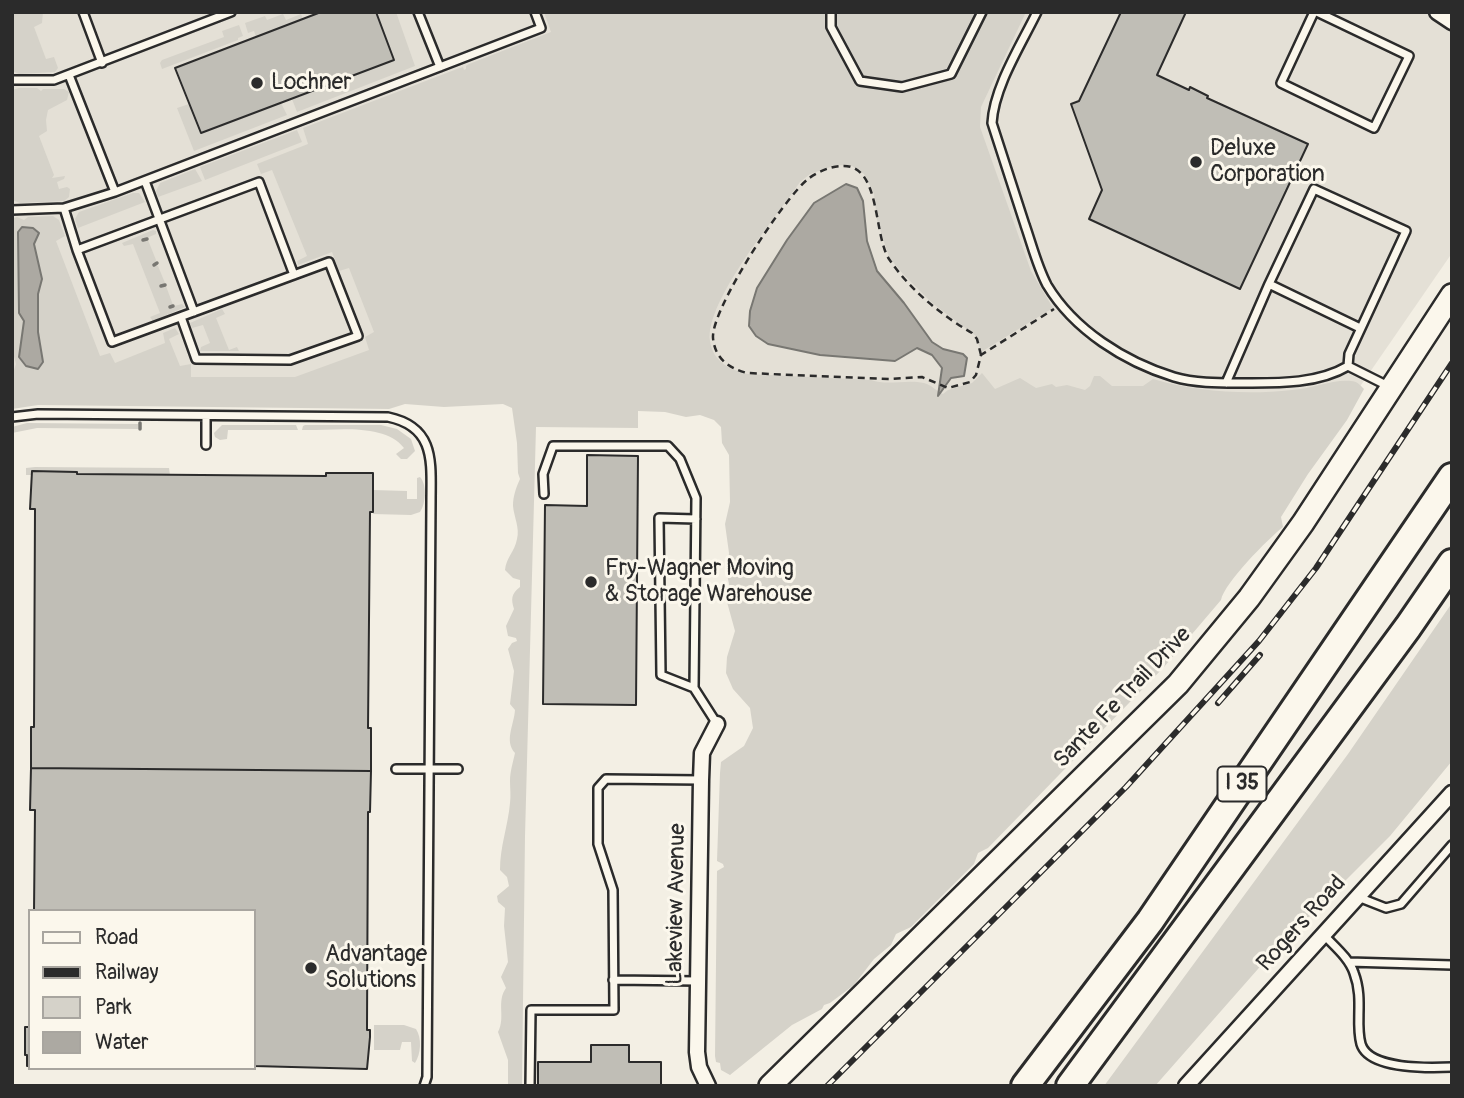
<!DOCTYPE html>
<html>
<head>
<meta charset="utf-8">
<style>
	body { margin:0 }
	#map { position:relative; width:1464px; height:1098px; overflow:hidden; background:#f3efe4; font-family:Pangolin,sans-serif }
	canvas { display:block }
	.frame { position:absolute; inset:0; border:14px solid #2b2b2b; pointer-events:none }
	.legend { position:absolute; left:28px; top:909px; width:228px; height:161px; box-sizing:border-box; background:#fbf7ec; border:2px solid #a8a59f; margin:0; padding:9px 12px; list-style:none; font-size:21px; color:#2b2b2b }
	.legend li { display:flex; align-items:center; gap:14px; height:35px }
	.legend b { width:35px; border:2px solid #a8a59f }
</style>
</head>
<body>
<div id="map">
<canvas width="1464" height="1098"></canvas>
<div class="frame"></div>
<ul class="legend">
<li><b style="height:9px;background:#fbf7ec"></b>Road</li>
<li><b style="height:9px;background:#2b2b2b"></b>Railway</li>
<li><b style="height:19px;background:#d5d2c9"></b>Park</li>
<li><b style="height:19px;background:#aca9a2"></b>Water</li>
</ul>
</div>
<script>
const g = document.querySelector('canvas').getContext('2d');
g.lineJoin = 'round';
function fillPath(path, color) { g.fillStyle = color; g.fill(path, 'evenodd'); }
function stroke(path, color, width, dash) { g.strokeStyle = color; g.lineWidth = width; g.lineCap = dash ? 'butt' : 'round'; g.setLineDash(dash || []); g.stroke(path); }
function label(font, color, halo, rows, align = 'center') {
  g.font = font + ' Pangolin,sans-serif'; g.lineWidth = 6; g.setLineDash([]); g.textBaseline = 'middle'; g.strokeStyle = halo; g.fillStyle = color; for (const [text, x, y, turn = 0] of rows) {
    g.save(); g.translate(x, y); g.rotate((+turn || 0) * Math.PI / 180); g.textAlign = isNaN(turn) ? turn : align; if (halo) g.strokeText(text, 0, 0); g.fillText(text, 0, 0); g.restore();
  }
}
const built = new Path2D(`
	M12 12H1452V253L1350 401 12 390Z`);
const green = new Path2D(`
	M12 12H43L42 23 34 27 46 59 54 57 58 68 55 72 19 74 12 71Z
	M376 12H396L415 66 297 112 292 99 394 60Z
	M544 12H1026L981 107 980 127 1031 271 1053 308 981 352 976 336 932 303 903 274 889 257 877 220 874 194 864 174 852 166 837 165 810 174 800 182C777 216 705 301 710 341 713 362 730 370 748 374L871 380C888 386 906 379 924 383 932 385 936 391 943 394L948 390 972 383 982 373 995 389 1020 378 1036 388 1052 384 1056 387 1067 385 1085 390 1090 386 1094 376H1100L1112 386H1143L1153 379C1197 392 1247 395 1292 390 1310 389 1334 379 1351 381 1357 381 1360 385 1364 389L1347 420 1308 474 1281 517 1283 527C1268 539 1225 582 1221 600L1164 667 988 848 978 853 974 864 911 927 896 934 891 945 874 959 854 985 830 1003 824 1005 822 1009 792 1025 730 1075 721 1070 720 1063 716 1062 715 1056 717 871 724 867 723 864 717 861 720 773 721 762 744 746 753 728 750 708 733 689 726 673 727 657 735 631 727 602 729 584 727 574 729 553 725 524 730 502 729 455 722 443 721 427 714 420 700 415 686 417 665 412 638 411V428L536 427 525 836 522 1086H508V1060L498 1032C506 1017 496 1002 506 988L501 977 508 962 504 926 505 908 498 902 497 896 509 886 507 877 500 870C500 846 508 826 510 803 511 796 510 788 510 781 510 772 513 762 515 753 504 741 514 725 515 710L510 704 514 671 508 649 512 643 517 641 516 638 508 636 506 626 514 609C511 599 511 594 520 587V580L513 578 505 570C506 558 515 551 517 539 520 528 514 517 513 506 513 496 516 488 520 479L518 473 517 443 512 408 503 404 444 407 405 404 389 409 38 405 12 409V376L16 364 12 349V219L17 217 24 220 28 217 53 216 59 220 65 236 56 241 100 356 110 353 115 363 165 343 163 333 175 328 179 334 169 339 180 366 191 364V377H295L369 350 365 337 374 332 349 268 339 271 332 252 298 265 297 261 307 256 272 170 261 174 257 164 308 144 303 128 457 69 463 67 464 70 466 69V66L469 64 551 32ZM18 232 38 236 34 244 42 279 38 294V332L43 362 38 369 30 368 20 355 24 320 22 318 18 294 20 263Z
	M283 14 286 20 301 14 303 19 256 37 254 31 248 33 245 23 265 16 267 20Z
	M239 25 243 36 238 38V40L162 69 160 63 162 60 224 37 222 31Z
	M19 88H37L41 91 43 89H64L69 92 67 100 48 110 46 120 47 131 39 136 54 175 52 178 65 176 64 179 57 182 59 189 67 187 70 189 69 197 64 201 20 203 12 200V90Z
	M281 103 287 115 194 151 177 108 189 104 201 133Z
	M297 130 302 142 205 180 200 167Z
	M195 169 202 181 158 197 156 191 160 183Z
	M133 193H139L145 202 78 228 75 219 79 212Z
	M153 230 156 231V234L142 240H148L156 260 154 265 158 266 165 283 161 286H166L173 305 170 307 182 304 185 307 153 321 150 317 160 313 133 244 124 246 122 243Z
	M222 309 225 314 216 318 229 350 237 347 239 351H200L201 347 210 343 203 325 192 328 190 323Z
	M27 423 138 424V429L37 428 12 433V427Z
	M222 425H296L298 430H228L227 439 220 440 215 437 214 433Z
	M305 425H381L397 429 411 439 415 451 407 459H401L396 454 404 448C384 422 332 431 302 430L303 426Z
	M35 467 169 468 170 475H26V468Z
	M420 477C427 484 426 504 420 512L411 515 373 514V490L407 491V499H417V478Z
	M1452 603V761L1390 836 1265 961 1155 1086H1104L1348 754Z
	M374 1025H404L416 1029C422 1038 421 1054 415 1063L412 1061 411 1042H402L400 1050H374Z`);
const water = new Path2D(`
	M846 184 857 188 863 201 867 241 877 271 904 303 932 342 943 349 963 354 967 358 964 376 951 378 938 396 942 368 932 355 917 348 895 361 820 355 768 344 756 336 749 326 750 311 757 288 787 240 814 203Z
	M22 227 33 228 39 233 34 244 42 279 38 294V332L43 362 38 369 26 366 19 357 24 321 19 313 18 232Z`);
const stream = new Path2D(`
	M143 240 147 239
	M154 265 157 263
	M161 286 165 285
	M170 307 173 306
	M140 429V423`);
const building = new Path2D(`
	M376 12 394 60 201 133 175 68 321 12Z
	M1121 12H1186L1157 75 1189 90 1190 87 1208 96 1207 98 1308 144 1240 289 1089 219 1102 190 1071 104 1079 101Z
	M587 455 638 456 636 705 543 704 545 505 587 506Z
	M32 471 77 472V474L326 476V473H373V512H370L368 728H371V771L31 768V727H34L35 509H30Z
	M31 768 371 771 370 812H368L367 1025V1030H370V1037L367 1069 254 1066V911H34L35 810H30Z
	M25 1027H30V1066H27V1055H25Z
	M591 1045H629V1062H661V1086H538V1062H591Z`);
const path = new Path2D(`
	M981 355 977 339 972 333C941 315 909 289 889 259 873 234 881 164 842 166 831 166 817 172 808 179 784 198 711 309 713 338 715 359 729 368 747 373L890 379 922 377 948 388 970 382 976 375 981 355 1054 309`);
const lane = new Path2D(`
	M83 12 102 63
	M418 12 440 67
	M831 12V27L860 81 902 87 951 74 982 12
	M1037 12C1021 45 994 87 992 123 1003 157 1014 191 1025 225 1032 245 1037 266 1047 285 1074 330 1125 362 1174 377 1195 383 1217 383 1238 383 1273 383 1316 385 1348 366L1390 387
	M1314 12 1281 83 1374 128 1409 56 1317 12
	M12 80H54L231 12
	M145 181 194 312
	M115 192 541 28 535 12
	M64 208 77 250 112 342 329 262 358 336 290 360 196 359 181 317
	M12 210 64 208 115 192 69 75
	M77 250 259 182 294 275
	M1269 284 1360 328
	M1226 383 1269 284 1314 189 1406 231 1349 354 1348 366
	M12 417 38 414 388 417C436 427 431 463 431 501L427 1077 424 1086
	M206 417V445
	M544 494 543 474 553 446H668L680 459 696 498 694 688 717 724
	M694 688 661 675 659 518 696 519
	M396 769H458
	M1358 897 1386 908 1401 904 1452 845
	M1324 935C1335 947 1349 958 1354 973 1364 999 1355 1023 1361 1044 1369 1070 1430 1068 1452 1067
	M1349 962 1452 965
	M613 980 698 981
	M530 1086 531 1010H614L613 890 598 844V788L606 779 701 780`);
const street = new Path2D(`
	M1437 12 1452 22
	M708 1086 699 1067 697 1052 701 780 702 753 717 724
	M1186 1086 1452 793`);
const secondary = new Path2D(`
	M770 1086 1178 684 1249 598 1303 523 1452 295`);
const highway = new Path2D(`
	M1025 1086 1150 921 1452 477
	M1070 1086 1408 627 1452 563`);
const rail = new Path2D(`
	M1218 703 1260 655
	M827 1086 1126 787 1259 641 1316 568 1452 363`);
const markers = [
	[257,83,7,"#2b2b2b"],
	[1196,162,7,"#2b2b2b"],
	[591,582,7,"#2b2b2b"],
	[311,968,7,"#2b2b2b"]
];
const shields = [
	[1242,784,49]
];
const shieldNames = [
	["I 35",1242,784]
];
const poiNames = [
	["Lochner",271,83],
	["Deluxe",1210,149],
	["Corporation",1210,175],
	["Fry-Wagner Moving",605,569],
	["& Storage Warehouse",605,595],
	["Advantage",325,955],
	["Solutions",325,981]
];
const streetNames = [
	["Sante Fe Trail Drive",1123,698,-46],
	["Lakeview Avenue",677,904,-89],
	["Rogers Road",1302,924,-48]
];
fillPath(built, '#e4e0d6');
fillPath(green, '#d5d2c9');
fillPath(water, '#aca9a2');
stroke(water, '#787772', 2);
stroke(stream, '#787772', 3.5);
fillPath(building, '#c0beb6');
stroke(building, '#2b2b2b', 2);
stroke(lane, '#2b2b2b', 12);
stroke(street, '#2b2b2b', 19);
stroke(secondary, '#2b2b2b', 26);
stroke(highway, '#2b2b2b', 32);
stroke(path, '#2b2b2b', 2.5, [7, 5]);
stroke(lane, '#fbf7ec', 7);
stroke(street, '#fbf7ec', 14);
stroke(secondary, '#fbf7ec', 21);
stroke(highway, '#fbf7ec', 26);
stroke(rail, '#2b2b2b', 6);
stroke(rail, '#fbf7ec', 3.5, [10]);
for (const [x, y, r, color] of markers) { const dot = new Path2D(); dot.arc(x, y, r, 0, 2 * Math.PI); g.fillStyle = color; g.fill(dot); stroke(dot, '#fbf7ec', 2.5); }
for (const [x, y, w] of shields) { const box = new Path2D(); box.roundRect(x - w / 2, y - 17.5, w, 35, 5); g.fillStyle = '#fbf7ec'; g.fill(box); stroke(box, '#2b2b2b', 2); }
label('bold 21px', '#2b2b2b', null, shieldNames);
label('23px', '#2b2b2b', '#fbf7ec', poiNames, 'left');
label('23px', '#2b2b2b', '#fbf7ec', streetNames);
</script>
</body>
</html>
